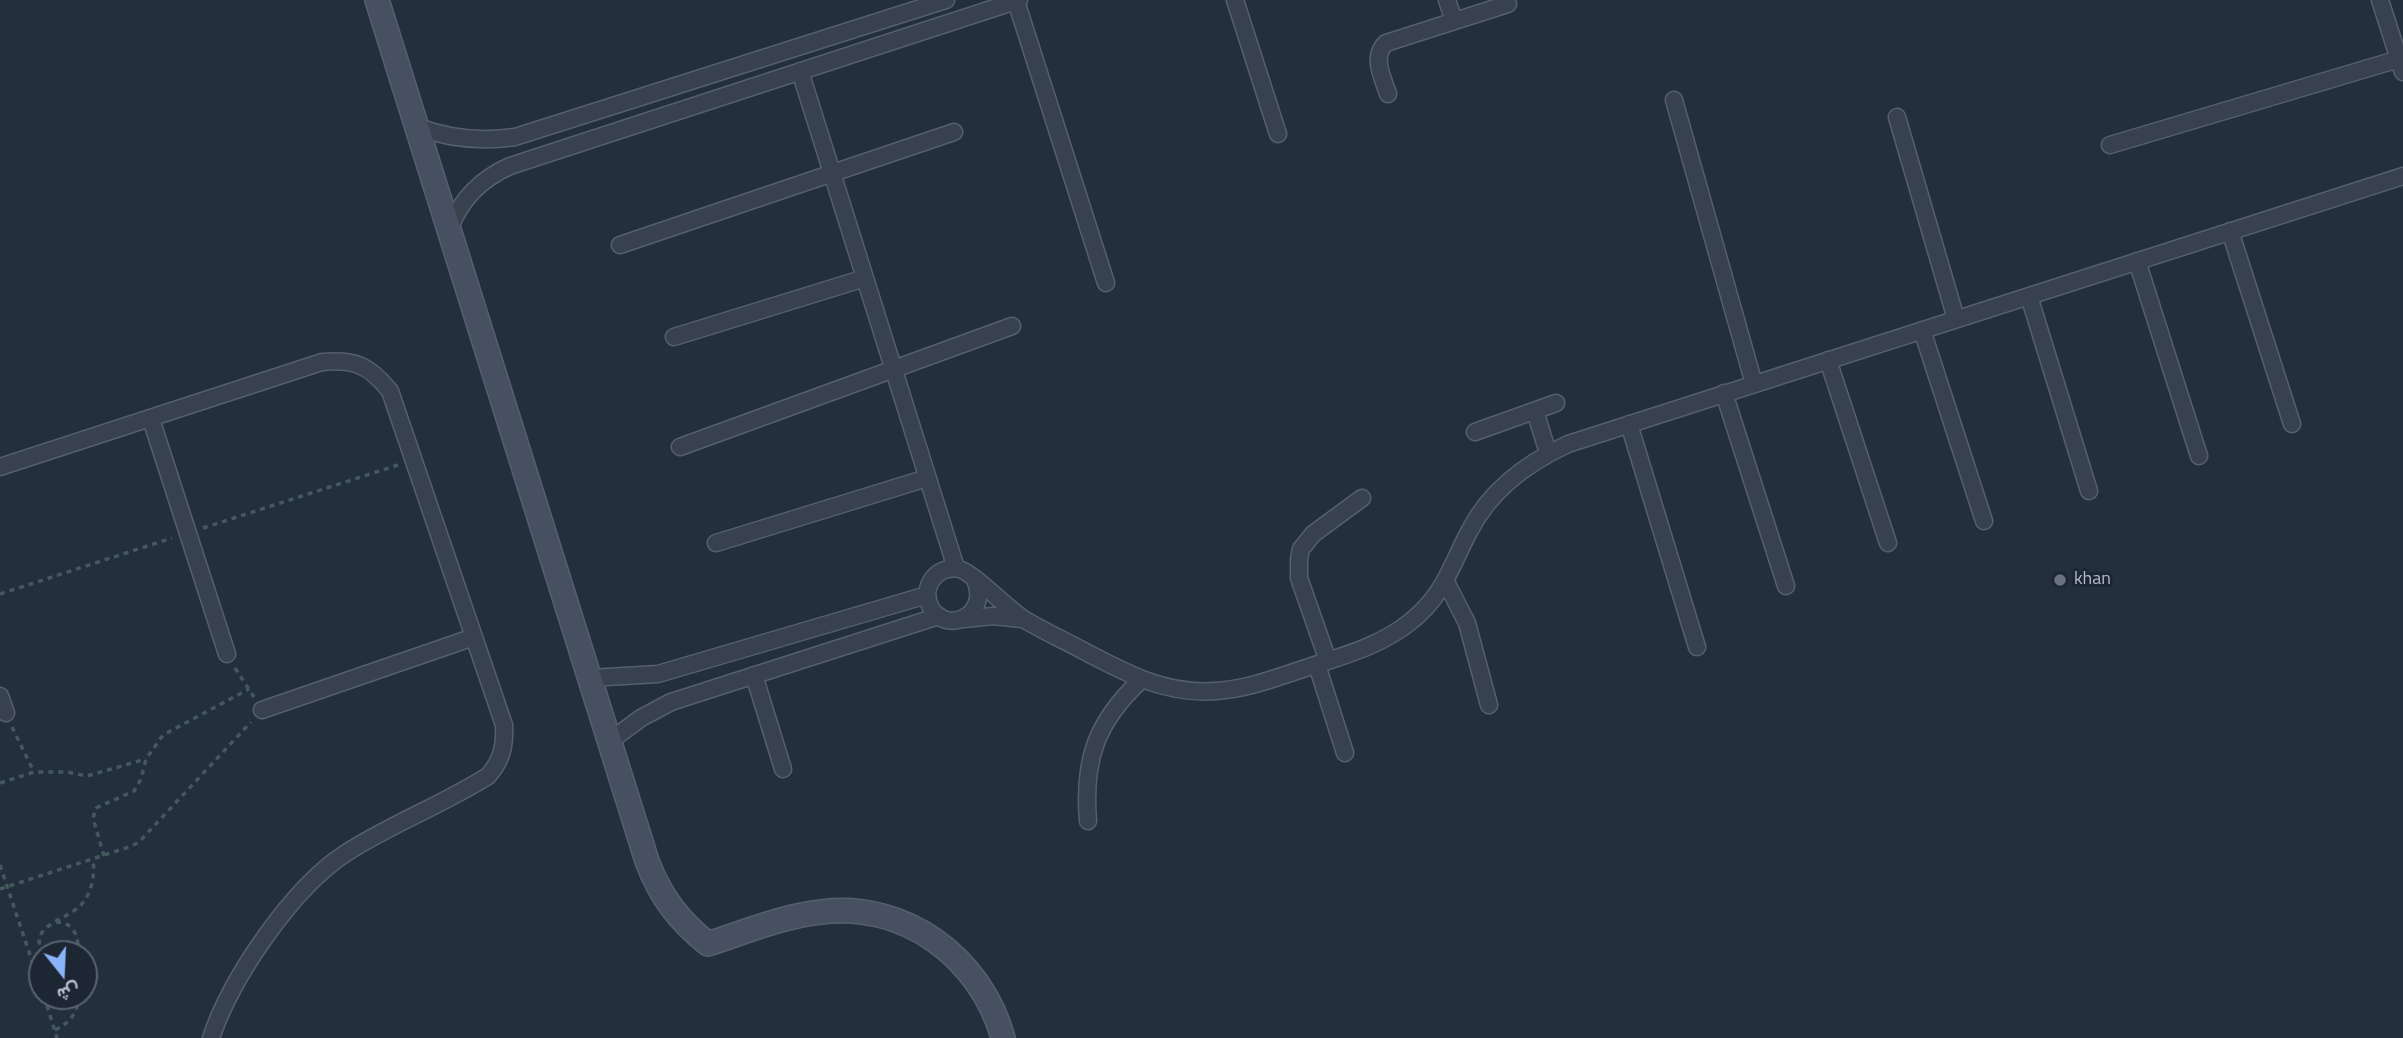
<!DOCTYPE html>
<html>
<head>
<meta charset="utf-8">
<style>
	body { margin:0 }
	#map { position:relative; width:2403px; height:1038px; overflow:hidden; background:#242f3e; font-family:"Titillium Web",Vazirmatn,sans-serif }
	canvas { display:block }
	.north { position:absolute; left:28px; top:940px; width:70px; height:70px; box-sizing:border-box; background:#1d2633; border:2px solid #59626f; border-radius:50%; rotate:162deg; font-size:19px; font-weight:700; line-height:28px; text-align:center; color:#b4bcc9 }
	.north::after { content:''; display:block; margin:auto; width:24px; height:32px; background:#8ab4f8; clip-path:polygon(50% 0,100% 100%,50% 72%,0 100%) }
</style>
</head>
<body>
<div id="map">
<canvas width="2403" height="1038"></canvas>
<div class="north">ش</div>
</div>
<script>
const g = document.querySelector('canvas').getContext('2d');
g.lineJoin = 'round';
function stroke(path, color, width, dash) { g.strokeStyle = color; g.lineWidth = width; g.lineCap = dash ? 'butt' : 'round'; g.setLineDash(dash || []); g.stroke(path); }
function label(font, color, halo, rows, align = 'center') {
  g.font = font + ' "Titillium Web",sans-serif'; g.lineWidth = 6; g.setLineDash([]); g.textBaseline = 'middle'; g.strokeStyle = halo; g.fillStyle = color; for (const [text, x, y, turn = 0] of rows) {
    g.save(); g.translate(x, y); g.rotate((+turn || 0) * Math.PI / 180); g.textAlign = isNaN(turn) ? turn : align; if (halo) g.strokeText(text, 0, 0); g.fillText(text, 0, 0); g.restore();
  }
}
const path = new Path2D(`
	M203 528 398 465
	M0 594 172 538
	M235 668 254 697
	M12 727 34 772
	M0 783 34 772H67L87 776 146 759
	M104 856 93 818 96 808 134 791 141 779 146 759 163 735 249 689
	M0 865 42 991
	M0 889 132 846 140 841 251 722
	M56 922C70 922 77 931 78 945L74 954
	M43 954C27 925 66 921 81 905 92 892 95 876 93 859
	M44 996 57 1038
	M55 1030C70 1023 77 1013 80 996`);
const street = new Path2D(`
	M1235 0 1278 134
	M1447 0 1454 21
	M2380 0 2403 72
	M1016 1 1106 283
	M800 71 956 568
	M1388 94C1383 78 1371 57 1386 43L1508 4
	M1674 100 1754 384
	M1897 117 1956 319
	M418 127C450 139 481 142 515 137L946 0
	M2110 145 2399 59
	M450 227C462 198 481 179 510 166L1019 0
	M2230 231 2292 424
	M620 245 954 132
	M2137 261 2199 456
	M2029 296 2089 491
	M1922 330 1984 521
	M674 337 865 278
	M1828 360 1888 543
	M1724 393 1786 586
	M1535 411 1548 453
	M151 419 227 654
	M1629 424 1697 647
	M1475 432 1556 403
	M680 447 1012 326
	M0 467 322 362C355 359 369 365 390 391L504 725C505 746 502 760 488 776 442 805 391 824 346 853 292 888 231 978 211 1038
	M716 543 927 478
	M975 580C991 616 944 636 930 606 921 586 937 565 959 569 971 571 1009 610 1025 620 1044 631 1063 640 1082 650 1125 673 1166 695 1216 691 1248 689 1278 677 1309 667 1343 656 1382 645 1410 622 1445 594 1450 567 1470 530 1491 489 1527 463 1568 444L2403 176
	M1446 582 1467 623 1489 705
	M964 619 993 616 1022 619
	M1328 661 1299 578V559L1301 549 1313 534 1362 498
	M1317 665 1345 753
	M754 675 783 769
	M590 678 658 674 927 595
	M0 696 6 713
	M262 710 474 637
	M610 741 641 718 671 702 939 616
	M1088 821C1083 760 1096 722 1141 680`);
const secondary = new Path2D(`
	M377 0 647 861C660 896 679 921 708 944 745 932 783 916 821 912 905 901 981 958 1003 1038`);
const markers = [
	[2060,580,7,"#6b7280"]
];
const poiNames = [
	["khan",2074,580]
];
stroke(street, '#565f6c', 19);
stroke(secondary, '#565f6c', 26);
stroke(path, '#44595c', 3.5, [5, 5]);
stroke(street, '#38414e', 16);
stroke(secondary, '#465061', 23);
for (const [x, y, r, color] of markers) { const dot = new Path2D(); dot.arc(x, y, r, 0, 2 * Math.PI); g.fillStyle = color; g.fill(dot); stroke(dot, '#1d2633', 2.5); }
label('18px', '#b4bcc9', '#1d2633', poiNames, 'left');
</script>
</body>
</html>
